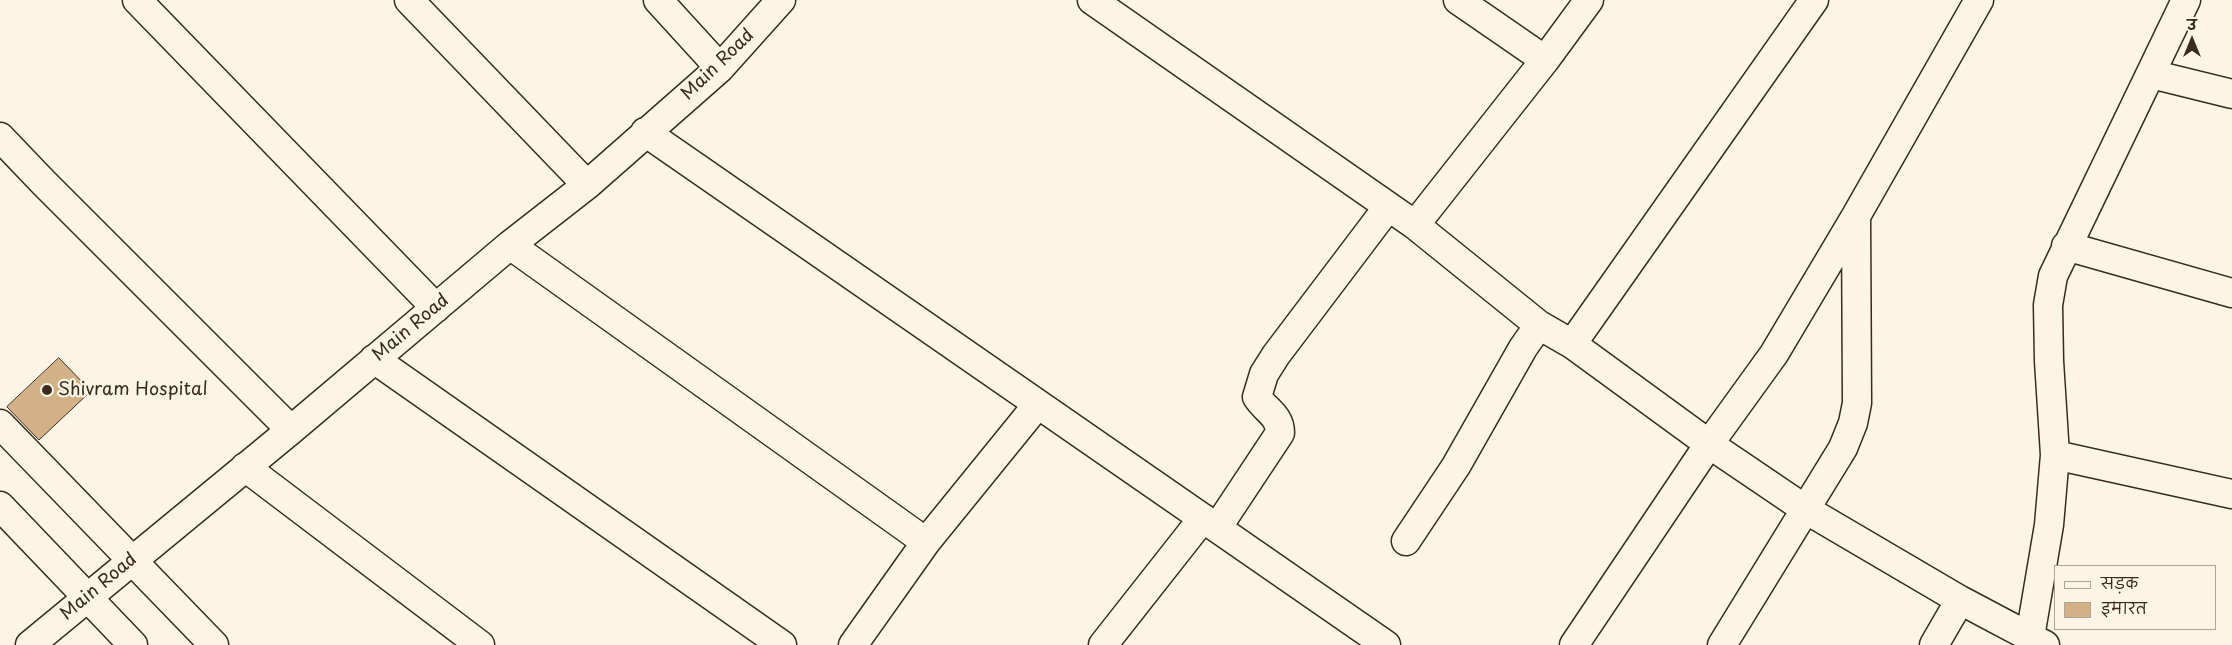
<!DOCTYPE html>
<html>
<head>
<meta charset="utf-8">
<style>
	body { margin:0 }
	#map { position:relative; width:2232px; height:645px; overflow:hidden; background:#fcf5e5; font-family:"Playpen Sans","Playpen Sans Deva",sans-serif }
	canvas { display:block }
	.legend { position:absolute; left:2054px; top:565px; width:162px; height:65px; box-sizing:border-box; background:#fcf5e5; border:1px solid #afa495; margin:0; padding:6px 9px; list-style:none; font-size:15px; color:#3b2a1e }
	.legend li { display:flex; align-items:center; gap:10px; height:25px }
	.legend b { width:25px; border:1px solid #afa495 }
	.north { position:absolute; left:2167px; top:15px; width:50px; height:50px; -webkit-text-stroke:4px #fcf5e5; paint-order:stroke; rotate:0deg; font-size:14px; font-weight:700; line-height:20px; text-align:center; color:#3b2a1e }
	.north::after { content:''; display:block; margin:auto; width:18px; height:22px; background:#3b2a1e; clip-path:polygon(50% 0,100% 100%,50% 72%,0 100%) }
</style>
</head>
<body>
<div id="map">
<canvas width="2232" height="645"></canvas>
<ul class="legend">
<li><b style="height:6px;background:#fcf5e5"></b>सड़क</li>
<li><b style="height:14px;background:#d1b185"></b>इमारत</li>
</ul>
<div class="north">उ</div>
</div>
<script>
const g = document.querySelector('canvas').getContext('2d');
g.lineJoin = 'round';
function fillPath(path, color) { g.fillStyle = color; g.fill(path, 'evenodd'); }
function stroke(path, color, width, dash) { g.strokeStyle = color; g.lineWidth = width; g.lineCap = dash ? 'butt' : 'round'; g.setLineDash(dash || []); g.stroke(path); }
function label(font, color, halo, rows, align = 'center') {
  g.font = font + ' "Playpen Sans",sans-serif'; g.lineWidth = 4.5; g.setLineDash([]); g.textBaseline = 'middle'; g.strokeStyle = halo; g.fillStyle = color; for (const [text, x, y, turn = 0] of rows) {
    g.save(); g.translate(x, y); g.rotate((+turn || 0) * Math.PI / 180); g.textAlign = isNaN(turn) ? turn : align; if (halo) g.strokeText(text, 0, 0); g.fillText(text, 0, 0); g.restore();
  }
}
const building = new Path2D(`
	M59 358 91 391 39 440 7 407Z`);
const street = new Path2D(`
	M137 0 436 308
	M409 0 587 185
	M658 0 720 68
	M1092 0 1415 225 1539 325 1572 344 1709 444 1805 509 1960 600 2045 645
	M1458 0 1545 60
	M2151 74 2232 94
	M645 132 1386 645
	M0 137 44 183 291 430
	M1415 225 1545 60 1589 0
	M510 245 926 542 853 645
	M2066 246 2232 293
	M1572 344 1814 0
	M374 359 782 645
	M0 424 214 645
	M2055 455 2232 494
	M245 467 480 645
	M0 506 133 645
	M1217 528 1280 433C1280 415 1265 410 1257 397L1264 374 1276 355 1388 207
	M1406 541 1456 466 1523 348 1539 325
	M926 542 1038 404
	M2030 637 2049 525 2055 455 2049 361 2048 305 2053 276 2186 0
	M30 645 291 430 510 245 587 185 720 68 781 0
	M1103 645 1203 518
	M1574 645 1709 444 1774 354 1856 216 1979 0
	M1722 645 1843 448 1853 423 1857 403 1856 216
	M1934 645 1960 600`);
const markers = [
	[47,390,6,"#3b2a1e"]
];
const streetNames = [
	["Main Road",718,65,-44],
	["Main Road",411,328,-40],
	["Main Road",99,587,-40]
];
const poiNames = [
	["Shivram Hospital",58,390]
];
fillPath(building, '#d1b185');
stroke(building, '#3b2a1e', 1);
stroke(street, '#3b2a1e', 31);
stroke(street, '#fcf5e5', 28);
for (const [x, y, r, color] of markers) { const dot = new Path2D(); dot.arc(x, y, r, 0, 2 * Math.PI); g.fillStyle = color; g.fill(dot); stroke(dot, '#fcf5e5', 2); }
label('18px', '#3b2a1e', '#fcf5e5', streetNames);
label('18px', '#3b2a1e', '#fcf5e5', poiNames, 'left');
</script>
</body>
</html>
